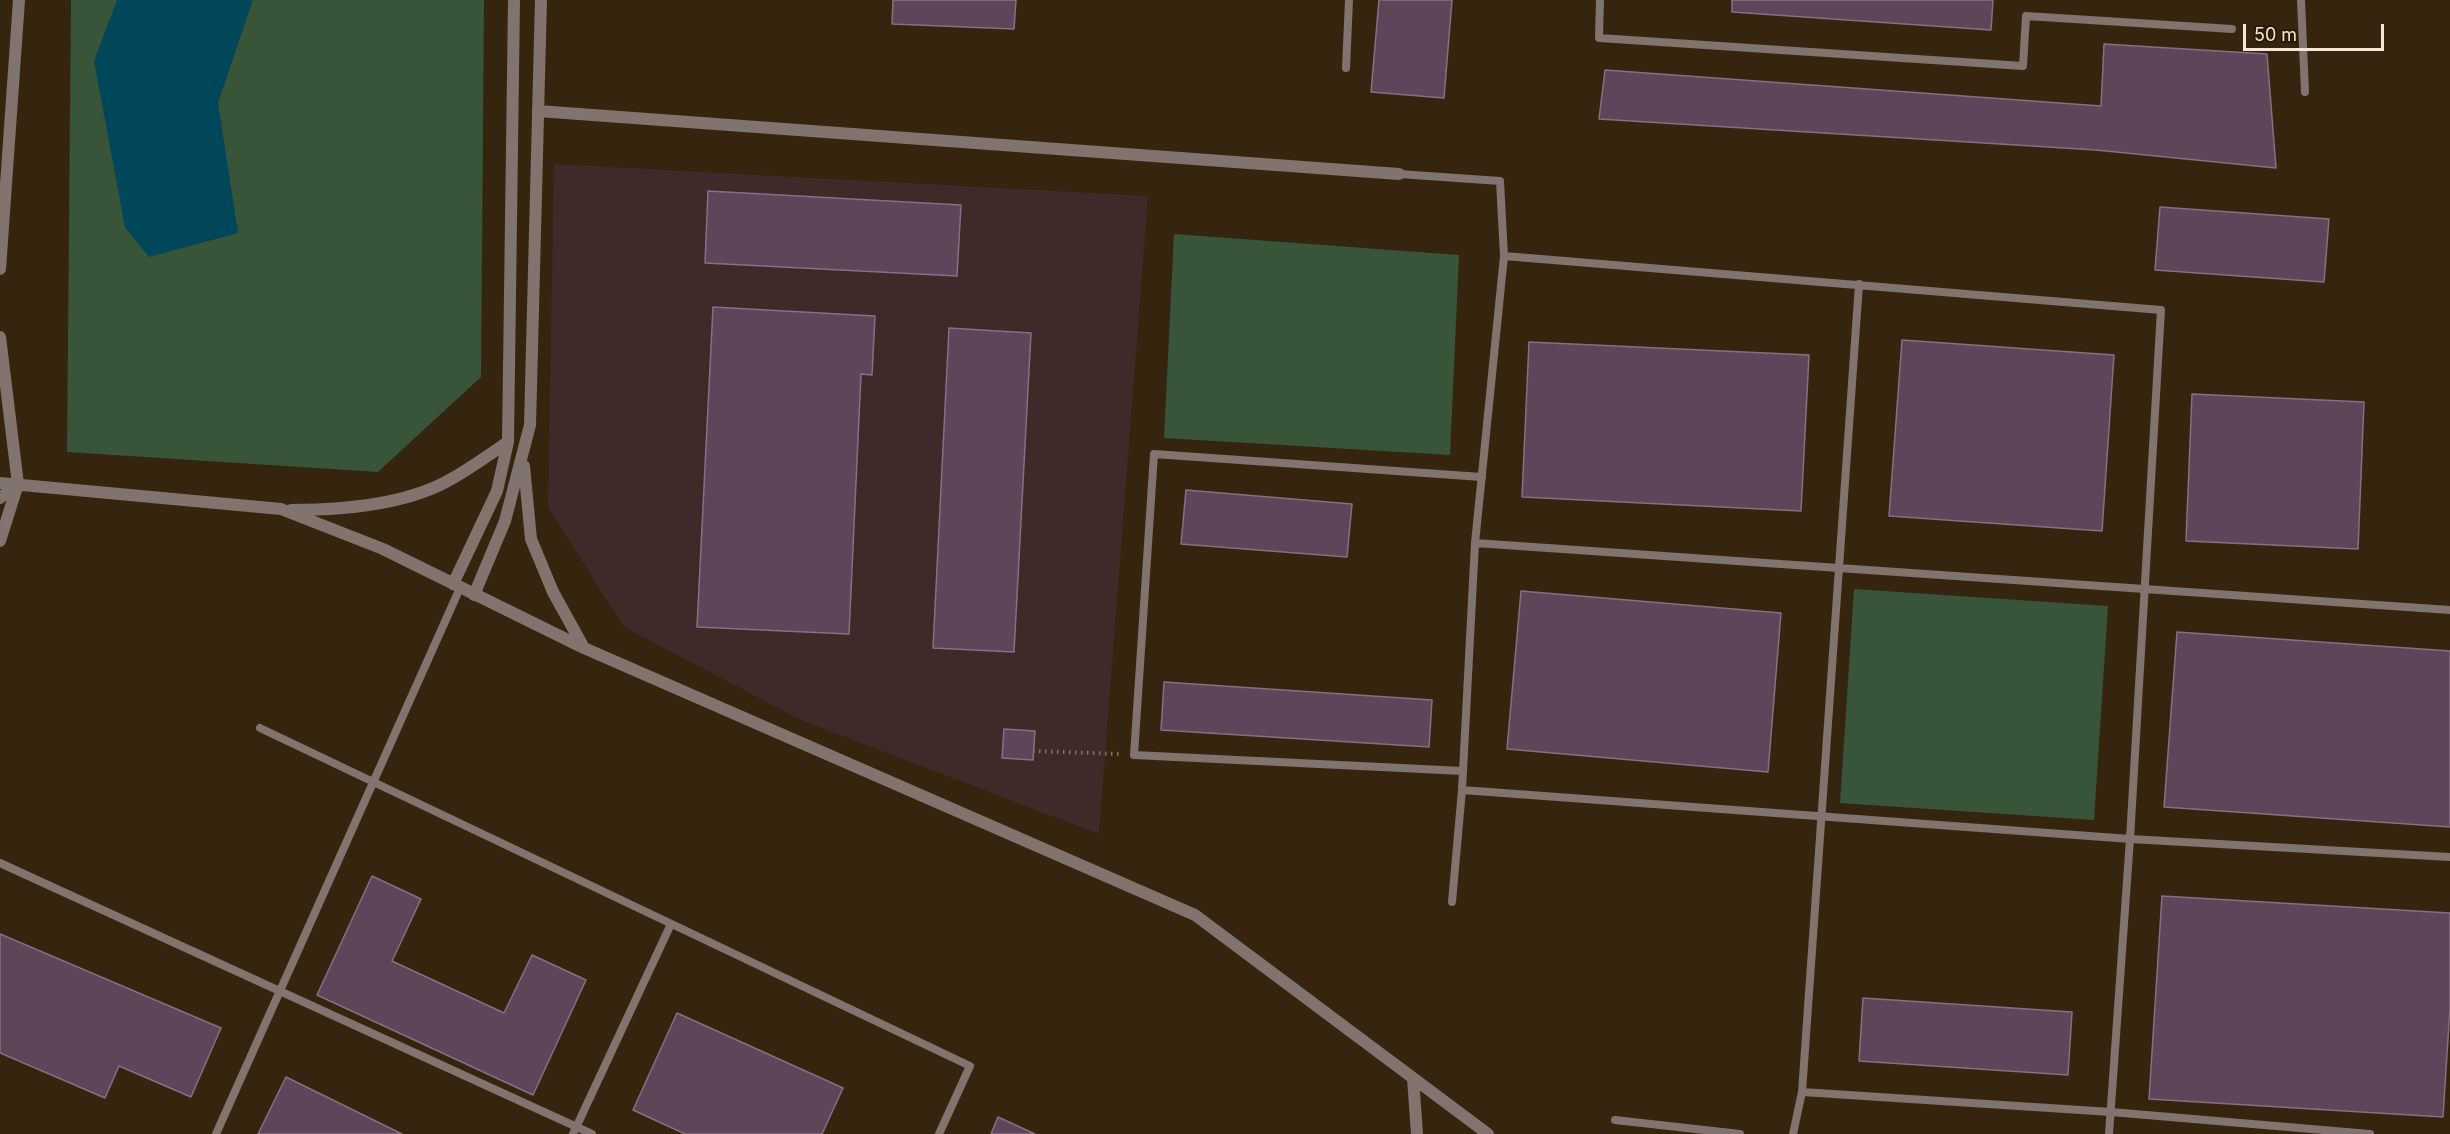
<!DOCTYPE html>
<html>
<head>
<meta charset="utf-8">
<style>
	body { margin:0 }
	#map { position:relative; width:2450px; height:1134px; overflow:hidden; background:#35250e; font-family:Inter,sans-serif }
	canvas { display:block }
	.scale { position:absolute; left:2243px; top:24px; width:141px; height:27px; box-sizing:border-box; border:3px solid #f2e7d9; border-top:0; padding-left:8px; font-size:18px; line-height:21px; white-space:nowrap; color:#f2e7d9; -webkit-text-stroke:4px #2b1b04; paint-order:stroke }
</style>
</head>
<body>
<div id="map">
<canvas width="2450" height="1134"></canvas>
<div class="scale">50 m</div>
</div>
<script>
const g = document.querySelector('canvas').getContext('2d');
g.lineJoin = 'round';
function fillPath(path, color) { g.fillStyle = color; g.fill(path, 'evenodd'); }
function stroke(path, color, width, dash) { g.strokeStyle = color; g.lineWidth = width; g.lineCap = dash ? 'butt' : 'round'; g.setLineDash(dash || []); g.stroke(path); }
const commercial = new Path2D(`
	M554 164 1148 196 1099 834 801 720 624 627 548 507Z`);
const green = new Path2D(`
	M71 0H484L481 377 378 472 67 452Z
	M1174 234 1459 255 1450 455 1164 438Z
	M1854 589 2108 606 2094 820 1840 803Z`);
const water = new Path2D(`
	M117 0H253L218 103 238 233 149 257 125 227 94 61Z`);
const building = new Path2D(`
	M893 0H1016L1014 29 892 24Z
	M1379 0H1452L1444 98 1371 92Z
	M1732 0H1993L1991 30 1732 12Z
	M2104 44 2267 54 2276 168 2096 150 1599 119 1605 70 2101 106Z
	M708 191 961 205 957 276 705 263Z
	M2160 207 2329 219 2324 282 2155 270Z
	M713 307 875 316 872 375 861 374 849 634 697 627Z
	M949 328 1031 333 1014 652 933 648Z
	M1902 340 2114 355 2102 531 1889 516Z
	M1529 342 1809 355 1801 511 1522 497Z
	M2192 394 2364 402 2358 549 2186 541Z
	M1186 490 1352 504 1347 557 1181 544Z
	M1521 591 1781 613 1768 772 1507 749Z
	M2177 632 2450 651V827L2164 807Z
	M1164 682 1432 700 1429 747 1161 730Z
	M1004 729 1035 731 1033 760 1002 758Z
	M372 876 421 899 392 961 504 1013 532 955 586 980 533 1095 317 995Z
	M2162 896 2450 913V1007L2443 1117 2149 1099Z
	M0 934 221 1028 191 1097 119 1066 105 1098 0 1053Z
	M1863 998 2072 1012 2068 1075 1859 1061Z
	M677 1013 843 1088 822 1134H685L633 1110Z
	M286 1077 402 1134H258Z
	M998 1117 1035 1134H991Z`);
const path = new Path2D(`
	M1033 751 1122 754`);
const service = new Path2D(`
	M1600 0 1599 38 2023 66 2026 16 2232 29
	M2301 0 2305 92
	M1346 68 1349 0
	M1399 174 1500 181 1504 256 1475 543 1462 790 1452 902
	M1504 256 2161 310 2130 839 2109 1134
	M1475 543 2450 610
	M260 728 970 1066 939 1134
	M1463 771 1134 755 1154 454 1482 477
	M1462 790 2130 839 2450 857
	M0 863 592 1134
	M1802 1092 2111 1112 2370 1134
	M1615 1120 1740 1134
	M216 1134 460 588
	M573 1134 671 924
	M1793 1134 1802 1092 1859 284`);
const minor = new Path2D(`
	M538 111 1399 174
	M0 269 19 0
	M0 337 18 484`);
const tertiary = new Path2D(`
	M524 466 531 539 553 592 584 648
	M0 483 281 509 383 549 584 648 1195 915 1488 1134
	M0 498 18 484
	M291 510C342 510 408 505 453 478 472 467 490 454 508 442
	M0 541 18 484
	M453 584 497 491 508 442 514 0
	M474 595 505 521 530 425 541 0
	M1413 1078 1417 1134`);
fillPath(commercial, '#3e2a29');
fillPath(green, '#385439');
fillPath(water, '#004759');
fillPath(building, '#5d465a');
stroke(building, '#886f84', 1.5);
stroke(path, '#837561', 4, [1.5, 4.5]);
stroke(service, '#81736d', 8);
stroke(minor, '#81736d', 12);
stroke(tertiary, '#81736d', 12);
</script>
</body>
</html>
